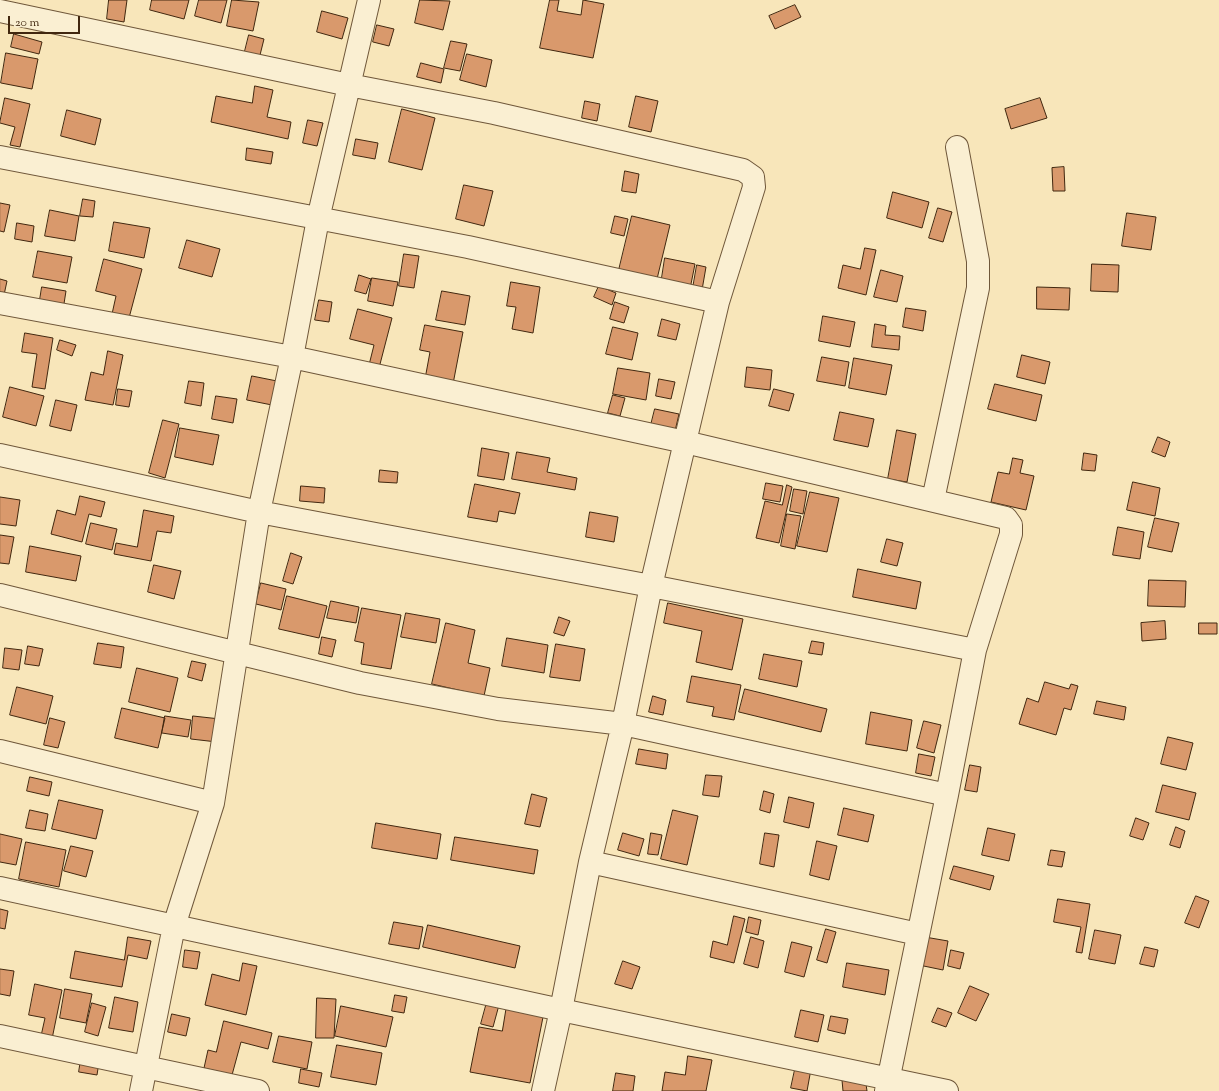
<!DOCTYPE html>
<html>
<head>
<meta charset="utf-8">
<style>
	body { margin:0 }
	#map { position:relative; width:1219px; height:1091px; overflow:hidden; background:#f8e6ba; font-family:"Sorts Mill Goudy",serif }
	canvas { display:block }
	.scale { position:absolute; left:8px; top:16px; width:72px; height:18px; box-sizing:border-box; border:2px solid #41270f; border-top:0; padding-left:5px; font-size:12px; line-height:14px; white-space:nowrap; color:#41270f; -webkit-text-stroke:3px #faefd2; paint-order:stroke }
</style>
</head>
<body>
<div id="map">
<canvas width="1219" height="1091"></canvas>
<div class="scale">20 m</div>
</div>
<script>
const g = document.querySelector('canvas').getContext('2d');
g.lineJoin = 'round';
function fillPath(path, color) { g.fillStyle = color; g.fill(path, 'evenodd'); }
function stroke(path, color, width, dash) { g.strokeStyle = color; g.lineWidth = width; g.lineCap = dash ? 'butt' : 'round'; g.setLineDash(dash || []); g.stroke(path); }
const building = new Path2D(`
	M109 0H127L124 22 107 19Z
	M152 0H189L184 19 150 10Z
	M199 0H227L221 23 195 16Z
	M232 0 259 2 253 31 227 26Z
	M420 0 450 1 443 30 415 23Z
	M550 0H559L557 11 581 15 583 0 604 4 593 58 540 48Z
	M795 5 801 17 775 29 769 16Z
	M322 11 348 18 342 39 317 32Z
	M377 25 394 29 389 46 373 42Z
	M14 34 42 42 39 54 11 47Z
	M249 35 264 39 259 59 244 55Z
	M451 41 467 44 460 71 444 68Z
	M6 53 38 59 32 89 1 83Z
	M467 54 492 60 486 87 460 80Z
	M421 63 444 69 441 83 417 77Z
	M255 86 273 90 267 117 291 122 288 139 211 122 216 96 252 103Z
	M636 96 658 101 651 132 629 127Z
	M5 98 30 104 20 147 10 145 15 127 0 123Z
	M1040 98 1047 118 1011 129 1005 109Z
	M585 101 600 104 597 121 582 118Z
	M402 109 435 118 422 170 389 162Z
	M67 110 101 119 95 145 61 136Z
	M308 120 323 123 317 146 303 143Z
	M356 139 378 143 375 159 353 155Z
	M247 148 273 152 271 164 246 160Z
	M1064 167 1065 191H1053L1052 168Z
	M625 171 639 174 636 193 622 191Z
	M464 185 493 191 484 226 456 219Z
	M893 192 929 202 922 228 887 218Z
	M83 199 95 201 93 217 80 216Z
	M0 203 10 205 4 232 0 231Z
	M938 208 952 212 943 242 929 238Z
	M50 210 79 216 75 241 45 236Z
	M1127 213 1156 217 1151 250 1122 246Z
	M615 216 628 219 624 236 611 233Z
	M632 216 670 225 657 279 619 270Z
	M114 222 150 228 144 258 109 251Z
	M17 223 34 226 32 242 15 239Z
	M187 240 220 249 212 277 179 268Z
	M865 248 876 250 866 295 838 288 843 265 860 269Z
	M38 251 72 257 67 283 33 277Z
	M404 254 419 256 414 288 399 286Z
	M665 258 695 264 690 289 661 284Z
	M104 259 142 269 129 318 112 314 116 296 96 291Z
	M1092 264 1119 265 1118 292 1091 291Z
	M697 265 706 267 702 290 693 288Z
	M881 270 903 276 897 302 874 297Z
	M359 275 371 279 366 294 355 291Z
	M372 278 398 282 393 306 368 301Z
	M0 279 7 281 4 295 0 294Z
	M511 282 540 287 533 333 512 329 516 307 507 306Z
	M599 286 616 293 612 305 594 297Z
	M42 287 66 291 63 310 39 306Z
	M1037 287 1070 288 1069 310 1037 309Z
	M442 291 470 296 465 325 436 320Z
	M319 300 332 302 329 322 315 320Z
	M615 302 629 307 624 323 610 319Z
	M906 308 926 311 923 331 903 327Z
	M358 309 392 318 379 368 369 365 374 345 350 339Z
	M823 316 855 322 850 347 819 341Z
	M662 319 680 324 676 340 658 336Z
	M875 324 886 326 885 335 900 336 899 350 872 347Z
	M425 325 463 332 453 384 425 379 430 352 420 350Z
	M613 327 638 333 632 360 606 354Z
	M25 333 53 338 45 389 32 387 37 354 22 352Z
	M60 340 76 345 72 356 57 350Z
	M108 351 123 355 113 405 85 400 91 372 103 375Z
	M1022 355 1050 362 1045 384 1017 377Z
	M822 357 849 362 845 386 817 381Z
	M854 358 892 365 886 395 849 388Z
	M747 367 772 370 770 390 745 387Z
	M618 368 650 373 646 400 613 394Z
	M252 376 277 381 272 405 247 400Z
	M659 379 675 382 671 399 656 396Z
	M189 381 204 383 201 406 185 403Z
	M995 384 1042 395 1036 421 988 409Z
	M10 387 44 396 36 426 3 417Z
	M118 389 132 391 129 407 116 405Z
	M774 389 794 394 789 411 769 406Z
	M613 395 625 398 620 416 608 413Z
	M216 396 237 399 233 423 212 419Z
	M56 400 77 405 71 431 50 426Z
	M655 409 679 414 675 431 651 425Z
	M840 412 874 419 868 447 834 440Z
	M163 420 179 424 165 478 149 473Z
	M180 428 219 435 213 465 175 457Z
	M897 430 916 434 907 482 888 479Z
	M1158 437 1170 442 1165 457 1152 452Z
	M482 448 509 453 504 480 478 476Z
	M517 452 550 458 547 472 577 478 575 490 512 479Z
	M1084 453 1097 455 1095 471 1082 470Z
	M1013 458 1023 460 1020 473 1034 476 1026 510 991 502 998 472 1009 474Z
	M380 470 398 472 397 483 379 482Z
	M1133 482 1160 488 1155 516 1127 510Z
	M766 483 783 486 780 502 763 499Z
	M475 484 520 493 515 514 499 511 497 522 468 517Z
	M787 485 792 487 779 543 756 538 765 501 782 505Z
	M301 486 325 488 324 503 300 501Z
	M794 489 807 491 803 514 790 511Z
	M810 492 839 498 827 552 797 546Z
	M80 496 105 502 101 517 89 514 82 542 51 534 57 510 75 515Z
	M0 497 20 500 16 526 0 524Z
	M144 510 174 516 171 533 157 531 151 561 114 554 116 543 137 547Z
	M590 512 618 517 614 542 586 537Z
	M787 514 801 516 795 549 781 546Z
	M1155 518 1179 523 1172 552 1148 547Z
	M91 523 117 529 112 550 86 544Z
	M1118 527 1144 532 1140 559 1113 555Z
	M0 535 14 537 9 564 0 563Z
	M887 539 903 543 897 566 881 562Z
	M30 546 81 556 76 581 26 572Z
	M291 553 302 557 293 584 283 581Z
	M154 565 181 571 174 599 148 592Z
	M858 569 921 582 916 609 853 597Z
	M1149 580 1186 581 1185 607 1148 606Z
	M261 583 286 589 281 610 256 604Z
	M287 596 327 606 319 638 279 629Z
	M331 601 359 607 356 623 327 618Z
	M668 603 743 619 732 670 696 662 702 631 664 623Z
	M362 608 401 615 391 669 361 664 364 643 355 641Z
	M406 613 440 619 436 643 401 637Z
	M559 617 570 621 564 636 554 633Z
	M1165 621 1166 639 1142 641 1141 623Z
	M446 623 475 630 468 663 490 668 484 696 432 684Z
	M1199 623H1217V634H1199Z
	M322 637 336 640 332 657 319 654Z
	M507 638 548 645 544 673 502 666Z
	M812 641 824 643 822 655 809 653Z
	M98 643 124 647 121 668 94 664Z
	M556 644 585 649 580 681 550 677Z
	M28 646 43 649 39 666 25 664Z
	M5 648 22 650 19 670 3 668Z
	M764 654 802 661 797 687 759 679Z
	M192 661 206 664 202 681 188 677Z
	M137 668 178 678 170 712 129 702Z
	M692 676 741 685 734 720 712 716 714 707 687 702Z
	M1045 682 1069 689 1071 684 1078 686 1071 710 1064 708 1056 735 1019 724 1027 698 1038 702Z
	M17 687 53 696 46 724 10 715Z
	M745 689 827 709 821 732 739 712Z
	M653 696 666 700 663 715 649 712Z
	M1097 701 1126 707 1124 720 1094 714Z
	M122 708 165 718 158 748 115 738Z
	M871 712 912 720 907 751 866 744Z
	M165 716 191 720 188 737 162 733Z
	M193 716 220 719 217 742 191 739Z
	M50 718 65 722 58 748 44 745Z
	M924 721 941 725 934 753 917 748Z
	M1168 737 1193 743 1186 770 1161 764Z
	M639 749 668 754 666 769 636 764Z
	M919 754 935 757 931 776 916 773Z
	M970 765 981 767 977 792 965 790Z
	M706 775 722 776 719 797 703 795Z
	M30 777 52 782 49 796 27 791Z
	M1163 785 1196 793 1189 820 1156 812Z
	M764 791 774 794 770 813 760 810Z
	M532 794 547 798 540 827 525 824Z
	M789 797 814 803 809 828 784 822Z
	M59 800 103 810 96 839 52 829Z
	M844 808 874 815 868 842 838 835Z
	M30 810 48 814 45 831 26 828Z
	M673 810 698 816 687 865 661 859Z
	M1136 818 1149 823 1143 840 1130 836Z
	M376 823 441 834 437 859 372 848Z
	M1176 827 1185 831 1180 848 1170 845Z
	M988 828 1015 834 1009 861 982 855Z
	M623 833 644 839 639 856 618 850Z
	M651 833 662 835 658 855 648 854Z
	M765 833 779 835 774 867 760 864Z
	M0 834 22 839 16 865 0 862Z
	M455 837 538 850 534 874 451 860Z
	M817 841 837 846 829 880 810 875Z
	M26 842 66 850 59 887 19 879Z
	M71 846 93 851 86 877 64 871Z
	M1051 850 1065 852 1062 867 1048 865Z
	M954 866 994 876 990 890 950 879Z
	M1196 896 1209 901 1199 928 1185 923Z
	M1058 899 1090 904 1082 953 1076 952 1081 927 1054 922Z
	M0 909 8 911 5 929 0 928Z
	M734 916 745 919 734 963 710 957 713 941 727 945Z
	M749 917 761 920 758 935 746 932Z
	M394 922 423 927 419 949 389 944Z
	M428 925 520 946 515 968 423 947Z
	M826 929 836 932 827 963 817 960Z
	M1095 930 1121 935 1115 964 1089 959Z
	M919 936 948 941 943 970 914 964Z
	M128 937 151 941 147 959 128 955 122 987 70 978 75 951 124 960Z
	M751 937 764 941 758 968 744 964Z
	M792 942 812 947 804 977 785 972Z
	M1145 947 1158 950 1154 967 1140 964Z
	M185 950 200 952 197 969 183 967Z
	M951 950 964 953 960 969 948 966Z
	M623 961 640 967 632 989 615 984Z
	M243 963 257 966 246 1015 205 1005 212 974 239 981Z
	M847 963 889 970 885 995 843 987Z
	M0 969 14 971 10 996 0 994Z
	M35 984 62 990 52 1039 41 1036 45 1018 29 1015Z
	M970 986 989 994 976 1021 958 1013Z
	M65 989 92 994 86 1023 60 1018Z
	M395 995 407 997 404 1013 392 1011Z
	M115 997 138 1002 133 1032 109 1028Z
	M317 998 336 999 334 1038H316Z
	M487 1002 499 1005 493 1027 481 1024Z
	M92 1003 106 1007 98 1036 85 1032Z
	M507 1005 544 1012 530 1083 470 1072 479 1027 502 1031Z
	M341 1006 393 1017 386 1047 335 1036Z
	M938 1008 952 1013 946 1027 932 1022Z
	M801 1010 824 1015 818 1042 795 1037Z
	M172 1014 190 1018 186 1036 168 1032Z
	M831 1016 848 1019 845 1034 828 1030Z
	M224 1021 272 1033 268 1049 241 1042 232 1075 204 1068 208 1050 216 1052Z
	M279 1036 312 1042 307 1069 273 1062Z
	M337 1045 382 1053 376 1085 331 1077Z
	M688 1056 712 1060 706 1091H662L665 1072 685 1075Z
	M81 1059 99 1062 97 1075 79 1072Z
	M796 1065 811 1069 807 1091 791 1088Z
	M301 1069 322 1073 319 1087 299 1083Z
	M616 1073 635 1076 633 1091H613Z
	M865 1077 867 1091H843L842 1080Z`);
const minor = new Path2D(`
	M0 11 349 85 494 113 743 170 753 177 754 187 718 302 651 586 623 724 590 862 561 1010 543 1091
	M0 157 468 247 718 302
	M0 303 292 357 685 442 1006 518 1011 525V534L975 650 947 795 886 1091
	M0 455 259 512 651 586 975 650
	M933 500 978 288V261L957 147
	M0 595 360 683 498 709 623 724 947 795
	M0 751 213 803
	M590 862 918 934
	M0 888 561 1010 947 1091
	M0 1036 258 1091
	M141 1091 174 926 213 803 259 512 292 357 318 219 369 0`);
fillPath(building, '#d9996c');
stroke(building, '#41270f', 1);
stroke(minor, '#6f573a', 24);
stroke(minor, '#faefd2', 22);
</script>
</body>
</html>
